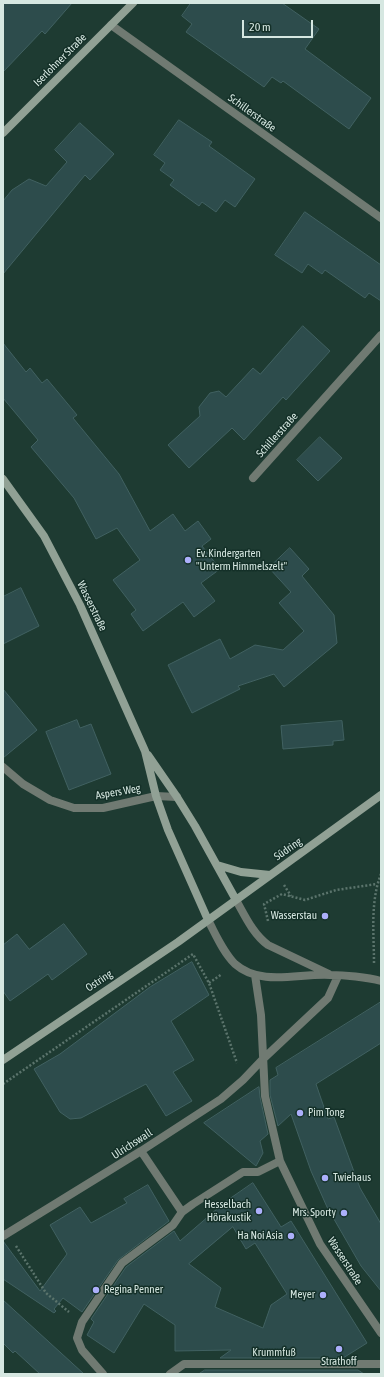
<!DOCTYPE html>
<html>
<head>
<meta charset="utf-8">
<style>
	body { margin:0 }
	#map { position:relative; width:384px; height:1377px; overflow:hidden; background:#1e3b32; font-family:"Asap Condensed",sans-serif }
	canvas { display:block }
	.frame { position:absolute; inset:0; border:4px solid #d6e7e1; pointer-events:none }
	.scale { position:absolute; left:242px; top:20px; width:71px; height:18px; box-sizing:border-box; border:2px solid #d6e7e1; border-top:0; padding-left:5px; font-size:12px; line-height:14px; white-space:nowrap; color:#d6e7e1; -webkit-text-stroke:3px #143028; paint-order:stroke }
</style>
</head>
<body>
<div id="map">
<canvas width="384" height="1377"></canvas>
<div class="frame"></div>
<div class="scale">20 m</div>
</div>
<script>
const g = document.querySelector('canvas').getContext('2d');
g.lineJoin = 'round';
function fillPath(path, color) { g.fillStyle = color; g.fill(path, 'evenodd'); }
function stroke(path, color, width, dash) { g.strokeStyle = color; g.lineWidth = width; g.lineCap = dash ? 'butt' : 'round'; g.setLineDash(dash || []); g.stroke(path); }
function label(font, color, halo, rows, align = 'center') {
  g.font = font + ' "Asap Condensed",sans-serif'; g.lineWidth = 3; g.setLineDash([]); g.textBaseline = 'middle'; g.strokeStyle = halo; g.fillStyle = color; for (const [text, x, y, turn = 0] of rows) {
    g.save(); g.translate(x, y); g.rotate((+turn || 0) * Math.PI / 180); g.textAlign = isNaN(turn) ? turn : align; if (halo) g.strokeText(text, 0, 0); g.fillText(text, 0, 0); g.restore();
  }
}
const building = new Path2D(`
	M3 3H72L45 34 42 31 3 72Z
	M191 3H282L319 29 305 49 371 98 349 129 283 81 281 83 272 77 264 87 186 32 192 24 182 16Z
	M179 120 212 142 209 146 255 179 235 207 225 200 216 212 202 202 199 206 170 185 174 180 160 170 165 163 154 155Z
	M80 123 114 154 90 180 85 175 3 274V201L12 190 29 179 46 186 67 162 55 150Z
	M305 212 381 265V301L369 293 365 298 325 270 322 274 308 264 302 273 275 255Z
	M303 326 330 351 286 400 283 397 244 440 232 428 189 468 168 445 200 416 199 407 210 393 219 391 226 397 253 368 260 374Z
	M3 343 26 372 30 368 42 383 47 379 77 415 73 418 119 474 150 531 173 514 185 531 198 521 211 539 202 546 220 569 201 583 215 601 194 617 183 602 143 631 131 614 136 610 113 580 140 560 117 528 96 539 74 498 31 447 38 440 3 398Z
	M320 437 342 458 318 481 297 460Z
	M290 548 309 569 302 576 334 615 337 643 284 687 274 674 238 686 240 689 192 713 168 665 220 639 230 659 255 645 283 650 304 631 279 603 291 592 269 568Z
	M21 588 39 626 3 644V597Z
	M3 689 37 730 3 758Z
	M77 720 80 728 91 724 111 774 69 790 46 732Z
	M342 721 344 740 333 741V745L283 749 281 726Z
	M64 924 87 954 52 980 48 974 10 1001 3 991V945L17 934 29 949Z
	M192 962 209 995 171 1021 194 1060 173 1072 192 1101 166 1116 146 1084 81 1118 70 1119 60 1112 34 1069 60 1054 150 987Z
	M381 1002V1043L316 1084 328 1119 334 1117 360 1188 381 1224V1291L361 1266 327 1207 311 1171 291 1114 278 1126 270 1095V1080L278 1075 276 1068Z
	M259 1087 260 1097 268 1134 260 1141 263 1153 256 1166 204 1123Z
	M253 1183 281 1227 291 1221 367 1343 343 1358H220L231 1350 175 1351V1325L144 1304 114 1353 87 1335 94 1322 91 1319 126 1267 174 1231 180 1241 225 1202ZM233 1227 246 1249 255 1243 287 1294 271 1305 263 1328 215 1307 221 1288 189 1264Z
	M148 1185 169 1221 118 1260 82 1312 63 1298 54 1309 56 1311 54 1313 3 1279V1241L40 1291 67 1254 50 1225 80 1207 91 1223 127 1203 124 1199Z
	M3 1300 84 1374H40L15 1351 13 1353 3 1343Z
	M205 1370H358L364 1374H199Z`);
const path = new Path2D(`
	M284 885 291 896
	M268 921 264 904 282 894 305 900 336 890 377 884
	M374 963C374 934 370 902 381 874
	M209 983 222 974
	M3 1084 193 954 209 983 237 1063
	M16 1246 46 1293 69 1312`);
const street = new Path2D(`
	M111 25 381 218
	M253 478 381 335
	M3 767 23 784 50 800 74 808H103L156 796 177 797
	M236 900C245 916 253 934 268 945L329 974
	M208 920C216 935 223 952 235 964 261 987 299 973 330 975 344 975 367 977 381 981
	M255 975 261 1015 265 1096 280 1161 320 1244 381 1333
	M141 1151 182 1212
	M3 1236 141 1151 221 1099 243 1080 263 1059 328 998 338 976
	M103 1374 82 1350 77 1338 82 1322 122 1263 173 1225 182 1212 193 1204 243 1172H258L280 1161
	M170 1374 184 1364H381`);
const secondary = new Path2D(`
	M3 133 133 3
	M3 479 44 536 80 605 145 751 156 796 168 830 208 920
	M148 755 177 797 195 826 236 900
	M217 865 241 872 270 875
	M3 1060 178 942 381 795`);
const markers = [
	[188,560,4,"#acaffb"],
	[325,916,4,"#acaffb"],
	[300,1113,4,"#acaffb"],
	[325,1178,4,"#acaffb"],
	[259,1211,4,"#acaffb"],
	[344,1213,4,"#acaffb"],
	[291,1236,4,"#acaffb"],
	[96,1290,4,"#acaffb"],
	[323,1295,4,"#acaffb"],
	[339,1349,4,"#acaffb"]
];
const streetNames = [
	["Iserlohner Straße",60,60,-45],
	["Schillerstraße",252,113,36],
	["Schillerstraße",277,435,-48],
	["Wasserstraße",92,606,64],
	["Aspers Weg",118,792,-10],
	["Südring",288,849,-35],
	["Ostring",99,981,-34],
	["Ulrichswall",132,1144,-33],
	["Wasserstraße",345,1261,57],
	["Krummfuß",274,1353]
];
const poiNames = [
	["Ev. Kindergarten",196,554,"left"],
	["\"Unterm Himmelszelt\"",196,567,"left"],
	["Wasserstau",317,916],
	["Pim Tong",308,1113,"left"],
	["Twiehaus",333,1178,"left"],
	["Hesselbach",251,1205],
	["Hörakustik",251,1218],
	["Mrs. Sporty",336,1213],
	["Ha Noi Asia",283,1236],
	["Regina Penner",104,1290,"left"],
	["Meyer",315,1295],
	["Strathoff",339,1362,"center"]
];
fillPath(building, '#2d4c4c');
stroke(building, '#416161', 1);
stroke(path, '#5b746c', 2.5, [2, 2]);
stroke(street, '#707a72', 8);
stroke(secondary, '#91a195', 8);
for (const [x, y, r, color] of markers) { const dot = new Path2D(); dot.arc(x, y, r, 0, 2 * Math.PI); g.fillStyle = color; g.fill(dot); stroke(dot, '#143028', 1.5); }
label('11px', '#d6e7e1', '#143028', streetNames);
label('11px', '#d6e7e1', '#143028', poiNames, 'right');
</script>
</body>
</html>
